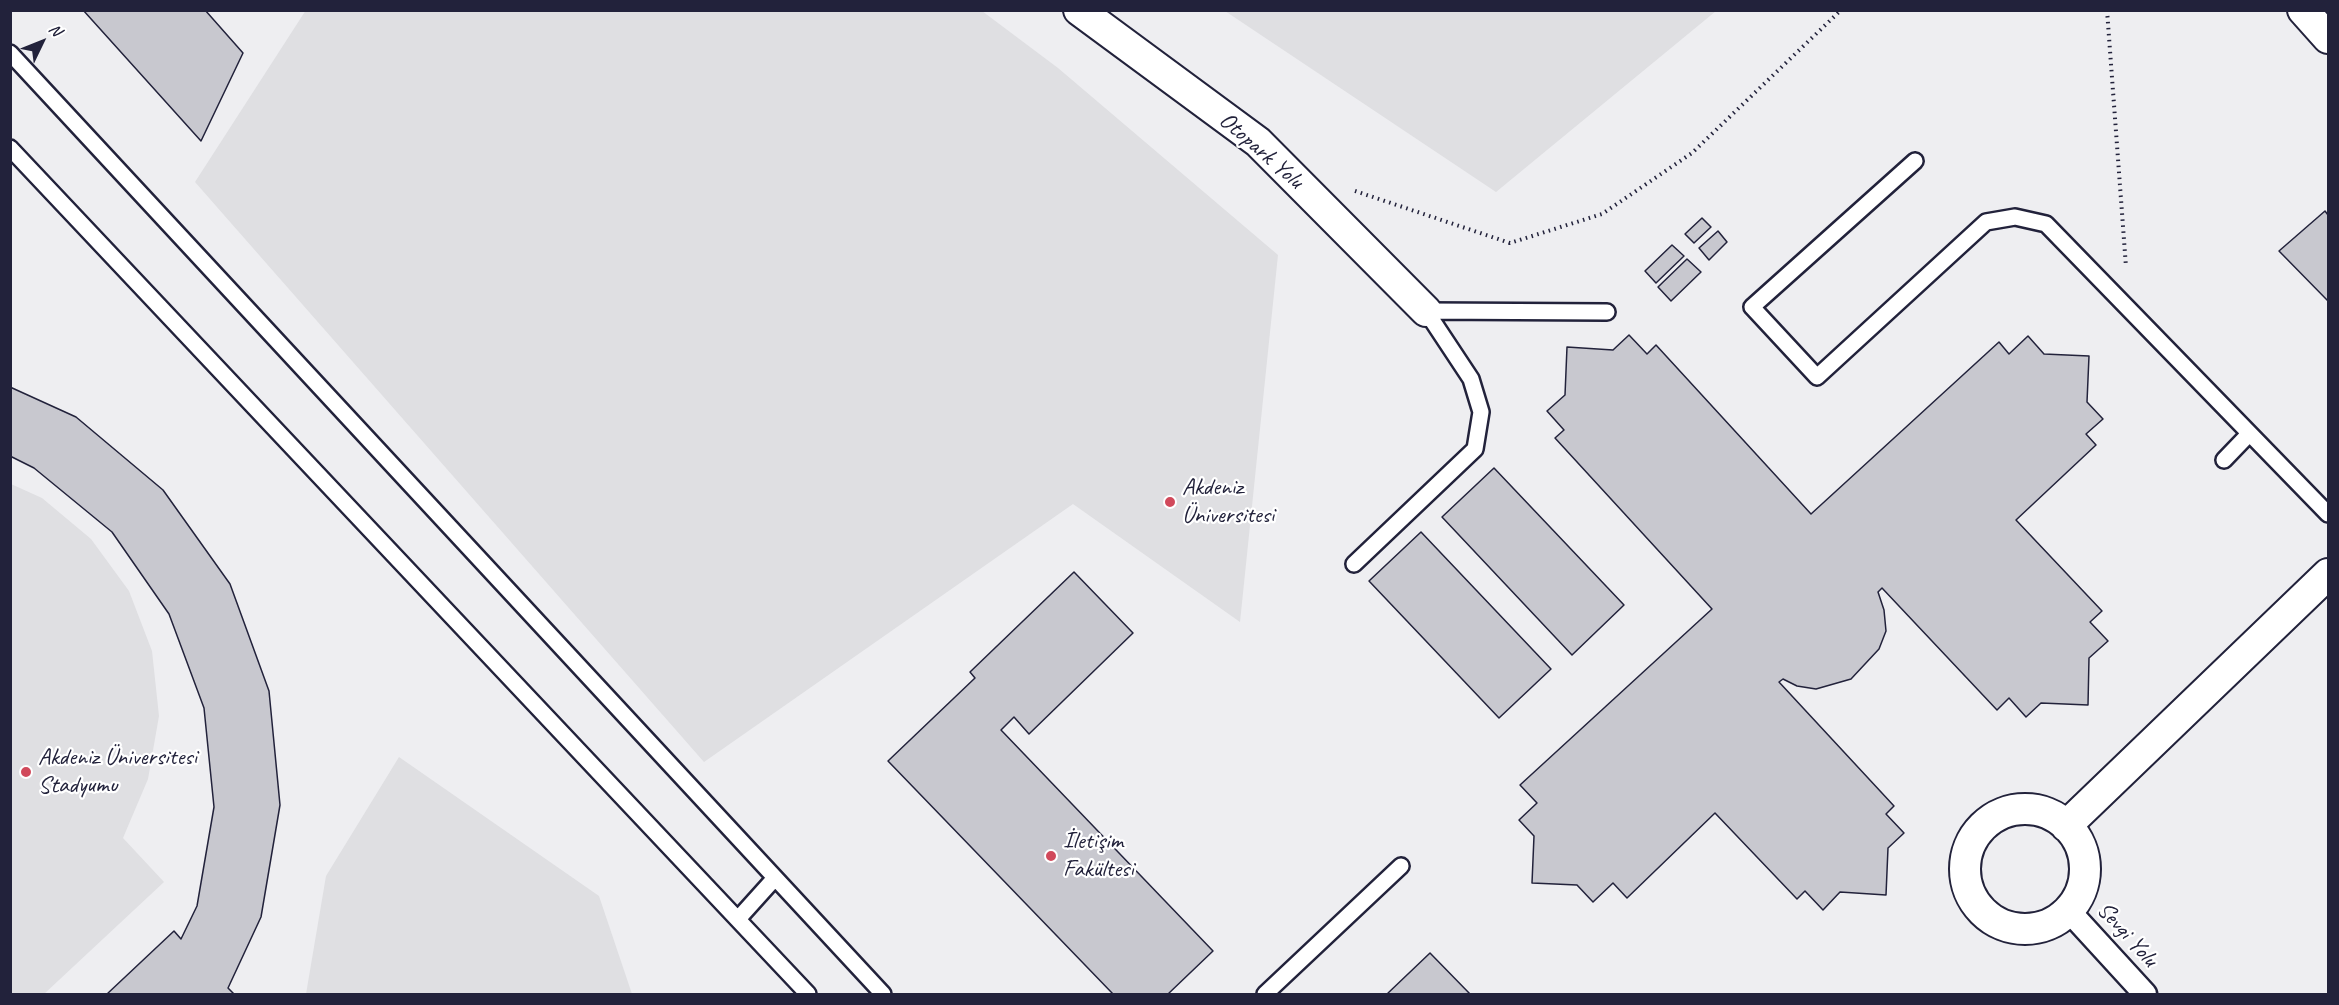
<!DOCTYPE html>
<html>
<head>
<meta charset="utf-8">
<style>
	body { margin:0 }
	#map { position:relative; width:2339px; height:1005px; overflow:hidden; background:#fff; font-family:Caveat,sans-serif }
	canvas { display:block }
	.frame { position:absolute; inset:0; border:12px solid #22223b; pointer-events:none }
	.north { position:absolute; left:12px; top:12px; width:60px; height:60px; -webkit-text-stroke:4px #fff; paint-order:stroke; rotate:47deg; font-size:16px; font-weight:700; line-height:24px; text-align:center; color:#22223b }
	.north::after { content:''; display:block; margin:auto; width:21px; height:27px; background:#22223b; clip-path:polygon(50% 0,100% 100%,50% 72%,0 100%) }
</style>
</head>
<body>
<div id="map">
<canvas width="2339" height="1005"></canvas>
<div class="frame"></div>
<div class="north">N</div>
</div>
<script>
const g = document.querySelector('canvas').getContext('2d');
g.lineJoin = 'round';
function fillPath(path, color) { g.fillStyle = color; g.fill(path, 'evenodd'); }
function stroke(path, color, width, dash) { g.strokeStyle = color; g.lineWidth = width; g.lineCap = dash ? 'butt' : 'round'; g.setLineDash(dash || []); g.stroke(path); }
function label(font, color, halo, rows, align = 'center') {
  g.font = font + ' Caveat,sans-serif'; g.lineWidth = 4.5; g.setLineDash([]); g.textBaseline = 'middle'; g.strokeStyle = halo; g.fillStyle = color; for (const [text, x, y, turn = 0] of rows) {
    g.save(); g.translate(x, y); g.rotate((+turn || 0) * Math.PI / 180); g.textAlign = isNaN(turn) ? turn : align; if (halo) g.strokeText(text, 0, 0); g.fillText(text, 0, 0); g.restore();
  }
}
const built = new Path2D(`
	M11 11H2328V994H11Z`);
const green = new Path2D(`
	M306 10 982 11 1058 68 1278 255 1240 622 1073 504 704 762 195 182Z
	M1225 11H1716L1496 192Z
	M11 484 42 498 91 539 129 591 152 651 159 716 148 779 123 838 164 882 44 994H11Z
	M399 757 599 896 632 994H306L326 876Z`);
const building = new Path2D(`
	M83 10H205L243 53 201 141Z
	M2325 211 2328 215V301L2279 251Z
	M1702 218 1711 227 1694 243 1685 234Z
	M1718 231 1727 242 1709 260 1699 248Z
	M1672 245 1684 256 1656 283 1645 271Z
	M1687 259 1701 272 1671 301 1658 287Z
	M1629 335 1647 354 1656 345 1811 514 1999 342 2009 354 2028 336 2044 354 2089 356 2087 402 2103 419 2086 434 2096 445 2016 520 2102 611 2090 622 2108 641 2089 658 2088 705 2041 703 2026 717 2009 698 1997 710 1882 588 1878 592 1884 610 1886 631 1879 649 1851 679 1816 689 1797 686 1783 679 1779 682 1894 806 1886 814 1904 833 1888 848 1886 895 1840 892 1823 910 1805 891 1797 899 1715 813 1627 898 1613 883 1593 902 1577 885 1532 883 1534 836 1519 820 1537 803 1520 785 1712 609 1555 438 1564 430 1547 411 1565 395 1567 347 1613 350Z
	M10 387 76 417 163 490 230 584 269 691 280 805 261 917 228 988 234 994H107L174 931 181 939 197 906 214 807 204 708 169 614 112 532 34 468 10 456Z
	M1494 468 1624 605 1572 655 1442 517Z
	M1421 532 1551 669 1499 718 1369 581Z
	M1074 572 1133 633 1029 734 1014 717 1001 730 1213 951 1168 994H1113L888 761 975 678 970 672Z
	M1430 953 1470 994H1387Z`);
const path = new Path2D(`
	M2107 10 2126 267
	M1355 191 1510 243 1602 214 1692 153 1841 10`);
const service = new Path2D(`
	M10 53 883 994
	M10 148 808 994
	M1915 161 1752 307 1817 377 1986 222 2015 217 2046 224 2328 514
	M1426 311 1607 312
	M2224 460 2249 434
	M1354 564 1475 449 1481 412 1471 379 1426 311
	M738 919 774 879
	M1265 994 1401 866`);
const pedestrian = new Path2D(`
	M2069 911 2145 994`);
const minor = new Path2D(`
	M1079 10 1258 142 1426 311
	M2303 10 2328 38
	M1965 869a60 60 0 1 1 120 0a60 60 0 1 1-120 0Z
	M2066 826 2328 574`);
const markers = [
	[1170,502,6,"#d1495b"],
	[26,772,6,"#d1495b"],
	[1051,856,6,"#d1495b"]
];
const streetNames = [
	["Otopark Yolu",1261,151,41],
	["Sevgi Yolu",2127,935,48]
];
const poiNames = [
	["Akdeniz",1182,488],
	["Üniversitesi",1182,516],
	["Akdeniz Üniversitesi",38,758],
	["Stadyumu",38,786],
	["İletişim",1063,842],
	["Fakültesi",1063,870]
];
fillPath(built, '#eeeef1');
fillPath(green, '#dfdfe2');
fillPath(building, '#c8c8cf');
stroke(building, '#22223b', 1.5);
stroke(service, '#22223b', 20);
stroke(pedestrian, '#22223b', 27);
stroke(minor, '#22223b', 34);
stroke(path, '#22223b', 4, [1.5, 4.5]);
stroke(service, '#fff', 15);
stroke(pedestrian, '#fff', 22);
stroke(minor, '#fff', 30);
for (const [x, y, r, color] of markers) { const dot = new Path2D(); dot.arc(x, y, r, 0, 2 * Math.PI); g.fillStyle = color; g.fill(dot); stroke(dot, '#fff', 2); }
label('24px', '#22223b', '#fff', streetNames);
label('24px', '#22223b', '#fff', poiNames, 'left');
</script>
</body>
</html>
